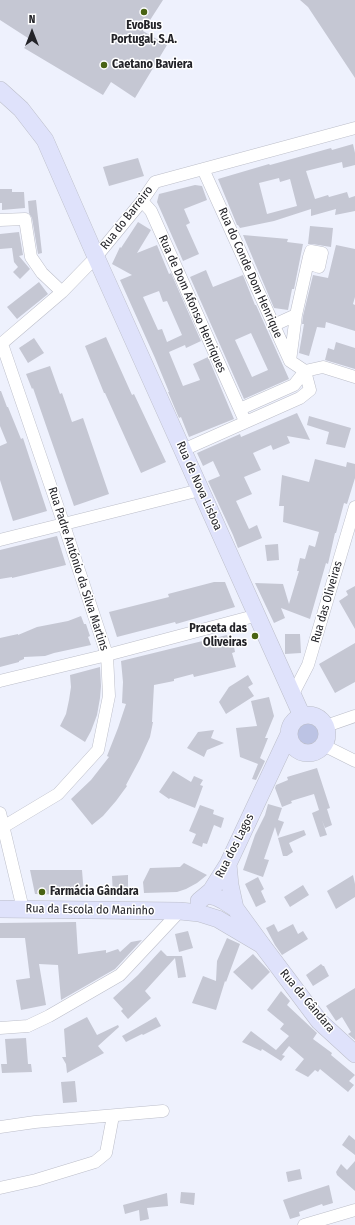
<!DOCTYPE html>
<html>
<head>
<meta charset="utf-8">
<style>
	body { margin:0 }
	#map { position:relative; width:355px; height:1225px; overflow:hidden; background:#eef1fd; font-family:"Fira Sans Condensed",sans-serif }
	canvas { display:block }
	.north { position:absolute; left:12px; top:12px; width:40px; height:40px; -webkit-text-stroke:3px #fff; paint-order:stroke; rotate:0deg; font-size:11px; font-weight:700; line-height:16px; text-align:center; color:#232328 }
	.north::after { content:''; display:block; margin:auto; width:14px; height:18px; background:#232328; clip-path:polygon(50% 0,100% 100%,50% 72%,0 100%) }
</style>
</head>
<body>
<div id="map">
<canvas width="355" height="1225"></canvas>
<div class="north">N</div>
</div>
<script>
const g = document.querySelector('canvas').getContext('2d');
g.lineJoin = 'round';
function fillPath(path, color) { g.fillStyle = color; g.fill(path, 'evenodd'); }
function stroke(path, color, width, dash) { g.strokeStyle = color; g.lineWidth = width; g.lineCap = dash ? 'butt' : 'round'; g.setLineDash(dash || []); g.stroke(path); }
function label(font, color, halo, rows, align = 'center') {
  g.font = font + ' "Fira Sans Condensed",sans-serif'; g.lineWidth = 3; g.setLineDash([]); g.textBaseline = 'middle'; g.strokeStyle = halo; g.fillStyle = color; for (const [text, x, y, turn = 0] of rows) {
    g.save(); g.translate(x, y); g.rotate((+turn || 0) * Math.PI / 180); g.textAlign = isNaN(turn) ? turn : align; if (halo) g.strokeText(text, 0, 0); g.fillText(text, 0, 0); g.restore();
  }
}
const green = new Path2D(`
	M297 734a11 11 0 1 1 22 0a11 11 0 1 1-22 0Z`);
const building = new Path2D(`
	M0 0H163L143 31 167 45 135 98 111 82 103 95 24 48 31 40 0 20Z
	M300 0H355V78L308 7Z
	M353 144 355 153V165L343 168 342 162 306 171 315 199 328 195 329 197 347 192 349 198 355 196V211L335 215 336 209 311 216V209L274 221 240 228 238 225H237L218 179 269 164 270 165 331 148 332 150ZM279 178 280 182 290 179 297 206 267 214 259 183Z
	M138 158 144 176 109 186 103 167Z
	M195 185 202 186 207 200 184 209 190 223 186 225 199 254 183 261 157 202 159 194Z
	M0 189H12V192H24L25 208 2 210V203H0Z
	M36 200 42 253 38 254 32 218 29 213 28 201Z
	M138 222 151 230 137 253 157 245 169 274 171 273 201 341 186 348 185 345 169 352 183 386 200 380 193 364 208 357 234 419 189 437 181 417 179 418 168 392H169L155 358 120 280 132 275 112 264 120 247 121 248ZM159 291 163 302 167 301 182 335 167 342 162 329 158 330 143 297Z
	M310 226 333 228 331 247 312 244H308Z
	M19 232 23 255 19 256 30 269 20 279 13 272 18 267 14 262 12 248 0 249V234Z
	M243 235 288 239 287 242 303 244 294 289H292L288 310 274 308Z
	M336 245 355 249V297L353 304 355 305V331L326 322 325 328 317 327 309 356 299 353 304 324H302L303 316 313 275 328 278Z
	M206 270 213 287 243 275 255 305H256L289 379 244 399 190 277ZM251 333 268 370 252 377 235 340Z
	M39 282 48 294 17 319 7 307Z
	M106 337 132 395 134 394 166 462 141 473 105 393H104L85 346Z
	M34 338 44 353 28 363 19 348Z
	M336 342 355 348V369L325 360 328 348 334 350Z
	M50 366 60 394 62 393 72 422 83 418 109 494 74 506 33 388 32 389 26 374Z
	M0 391H1L7 407H8L21 439 23 438 47 511 13 521 0 480V446L7 443 0 426Z
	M297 413 310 440 287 436 290 443 273 450 271 445 253 453 261 470 244 477 252 494 236 501 249 529 257 525 262 538 238 548 233 535 208 481 220 476 213 461 203 466 197 453 240 434 241 437Z
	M309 416 351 428 345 448 326 444 329 432 307 425Z
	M315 459 346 467 347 462 355 464V478L347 504 344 503 336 533H335L328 564 326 563 310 619 281 608 285 618 274 623 255 583 283 584 289 604 299 571H297L300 558 305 559 309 545 315 547 319 532 283 522 284 506H279L282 475 309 482Z
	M57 536 66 565 12 578V577L0 579V550Z
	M278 544 279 560 267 561 265 545Z
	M214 582H225L235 607 176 624 175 622 117 637 109 612 169 597 168 594Z
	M355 586V629L339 601 348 595 346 591Z
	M81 616 84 624H86L90 636 88 637 91 645 54 653 45 656 24 657V659L19 661V662L0 667V638L18 634V635L37 627 68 621Z
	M285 634H300L301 653 285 654Z
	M227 635 229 642 233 641 235 652 232 653 236 667 194 677 193 674 174 679V681L154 685 152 722H153L150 737 140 759 126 785 127 786 116 801 103 816 92 825 71 799 91 780 109 757 107 756 118 728 126 704 122 703 123 682 121 661Z
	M355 643V682L335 693 319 664Z
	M100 667 101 686 100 698 97 715 91 731 85 742 60 726 66 714 69 700 71 687 70 675Z
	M248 675 253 684 248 687 254 696 226 714 219 702 229 687Z
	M269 697 274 716 265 738H268L260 758 265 761 256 780 252 779 258 764 240 757 236 728 257 726 251 701Z
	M214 730 211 738 224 743 207 750 204 757 187 748 198 732Z
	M317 768 330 808 327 809 332 825 325 828 322 820 327 835 320 837 312 813 319 810 314 794 291 801 292 803 282 807 275 788 276 785 288 780 287 777Z
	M173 771 191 782 194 776 203 780 200 785 203 786 195 808 170 798 169 799 159 792Z
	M268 804 282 808 278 820 284 822 278 837 275 827 264 859 269 860 263 877 243 870 255 835 265 815Z
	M200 805 214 810 213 814 224 818 221 828 214 825 207 844 203 843 202 847 192 843 196 834 189 831Z
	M304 830 306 835 289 843 293 852 287 856H283L278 838Z
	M184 863 207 875 197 883 186 889 177 892 144 893 143 882 150 868 180 867Z
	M30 870H82L84 895 35 894Z
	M128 875V895H113L112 876Z
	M353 875 355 884V897L336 909 327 891Z
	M258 877 264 889 261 891 266 902 256 907 245 884Z
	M303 885 309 895 290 907 284 897Z
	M76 922 78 954 106 950V953L118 949 120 952 131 942 142 940 115 969 61 1000 58 965 39 964 46 1005 21 1010 16 980 30 978 25 938H0V923Z
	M274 924 278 932 293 924 298 934 303 931 308 939 282 955 275 945 266 928Z
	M188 931 193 948 179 952 175 934Z
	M227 938 240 944 226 982 225 981 216 1010 192 1003 203 976 216 981 217 961Z
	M161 950 167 956H182L186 977 178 978 175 958 145 991 151 998 128 1019 121 1011 123 1009 113 998 138 975Z
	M253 954 270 972 252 990 233 972Z
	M321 964 323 966H324L329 976 313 986 306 975Z
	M355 988V1040L348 1034 351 1032 342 1017 336 1021 326 1006Z
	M281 991 290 1001 287 1005 317 1033 313 1039 332 1053 331 1055 355 1075 349 1081 354 1085 348 1092 320 1069 318 1072 315 1070 308 1077 295 1070 304 1059 289 1046 282 1055 285 1056 281 1061 262 1049 261 1051 242 1042 251 1031 276 1050 289 1036 280 1029 284 1024 267 1010Z
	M87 1017 97 1035 118 1025 119 1027 98 1046 104 1053 67 1073 66 1064 62 1057H66L64 1029Z
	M156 1017 161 1026 143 1035 142 1034 126 1042 122 1036Z
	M26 1038 28 1064H31L32 1072 2 1073 1 1064H7L5 1039Z
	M75 1081 77 1102 63 1103 61 1082Z
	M349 1135 355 1140V1155L342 1145Z
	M355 1161V1191L337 1175 336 1172 341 1164 347 1170Z
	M300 1169 302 1179 288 1182 286 1172Z
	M329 1185 333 1203 323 1206 322 1204 299 1212 300 1216 290 1219 283 1200Z
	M181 1192 195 1193 194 1205 180 1203Z
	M167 1193 168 1206 147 1208 149 1219 140 1221 139 1210 125 1214 123 1205Z`);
const street = new Path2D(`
	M203 169 290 361 305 371
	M142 201 151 211 245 421
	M0 220 25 219 31 257 42 273 62 292
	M274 325 296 315
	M2 344 64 525 107 655 109 696 98 750 58 794 3 827
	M0 345 62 292 96 257 142 201 155 182 355 128
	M290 361 296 315 309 257 311 251 322 253 319 267 308 263
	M305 371 323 367 355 377
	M240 409 294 385 305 371
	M183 450 300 398 310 390 305 371
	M0 540 200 490
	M0 681 107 655 258 615
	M293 694 308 665 355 507
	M326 726 355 716
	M323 745 355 761
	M0 813 23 909
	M0 1028 28 1026 49 1016 120 975 180 911
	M0 1127 35 1122 163 1111
	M0 1188 36 1180 95 1162 106 1153 113 1116
	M304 1225 355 1210`);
const secondary = new Path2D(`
	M0 90 21 109 45 140 96 257 302 716
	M289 734a19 19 0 1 1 38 0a19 19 0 1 1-38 0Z
	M228 864 230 885 235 908
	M207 895 216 897 224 901 235 908 262 945 319 1021 355 1054
	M199 901 211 891 228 864 289 734
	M0 909 180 911 199 913 218 919 262 945`);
const markers = [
	[144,12,4,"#496313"],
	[104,65,4,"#496313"],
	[255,636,4,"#496313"],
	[42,892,4,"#496313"]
];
const poiNames = [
	["EvoBus",144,26,"center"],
	["Portugal, S.A.",144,40,"center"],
	["Caetano Baviera",112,65],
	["Praceta das",247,629,"right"],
	["Oliveiras",247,643,"right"],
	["Farmácia Gândara",50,892]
];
const streetNames = [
	["Rua do Barreiro",127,218,-52],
	["Rua do Conde Dom Henrique",250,273,66],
	["Rua de Dom Afonso Henriques",192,304,66],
	["Rua de Nova Lisboa",199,486,66],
	["Rua Padre António da Silva Martins",78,569,72],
	["Rua das Oliveiras",327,602,-74],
	["Rua dos Lagos",235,846,-63],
	["Rua da Escola do Maninho",90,910,1],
	["Rua da Gândara",307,1001,50]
];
fillPath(green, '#bcc3e4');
fillPath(building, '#c5c7d3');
stroke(street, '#bcbec9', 13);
stroke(secondary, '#bcbec9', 18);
stroke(street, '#fff', 12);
stroke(secondary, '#dfe2fb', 17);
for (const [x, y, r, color] of markers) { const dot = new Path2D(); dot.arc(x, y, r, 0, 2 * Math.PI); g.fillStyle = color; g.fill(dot); stroke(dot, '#fff', 1.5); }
label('bold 12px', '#232328', '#fff', poiNames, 'left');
label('12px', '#232328', '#fff', streetNames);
</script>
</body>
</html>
